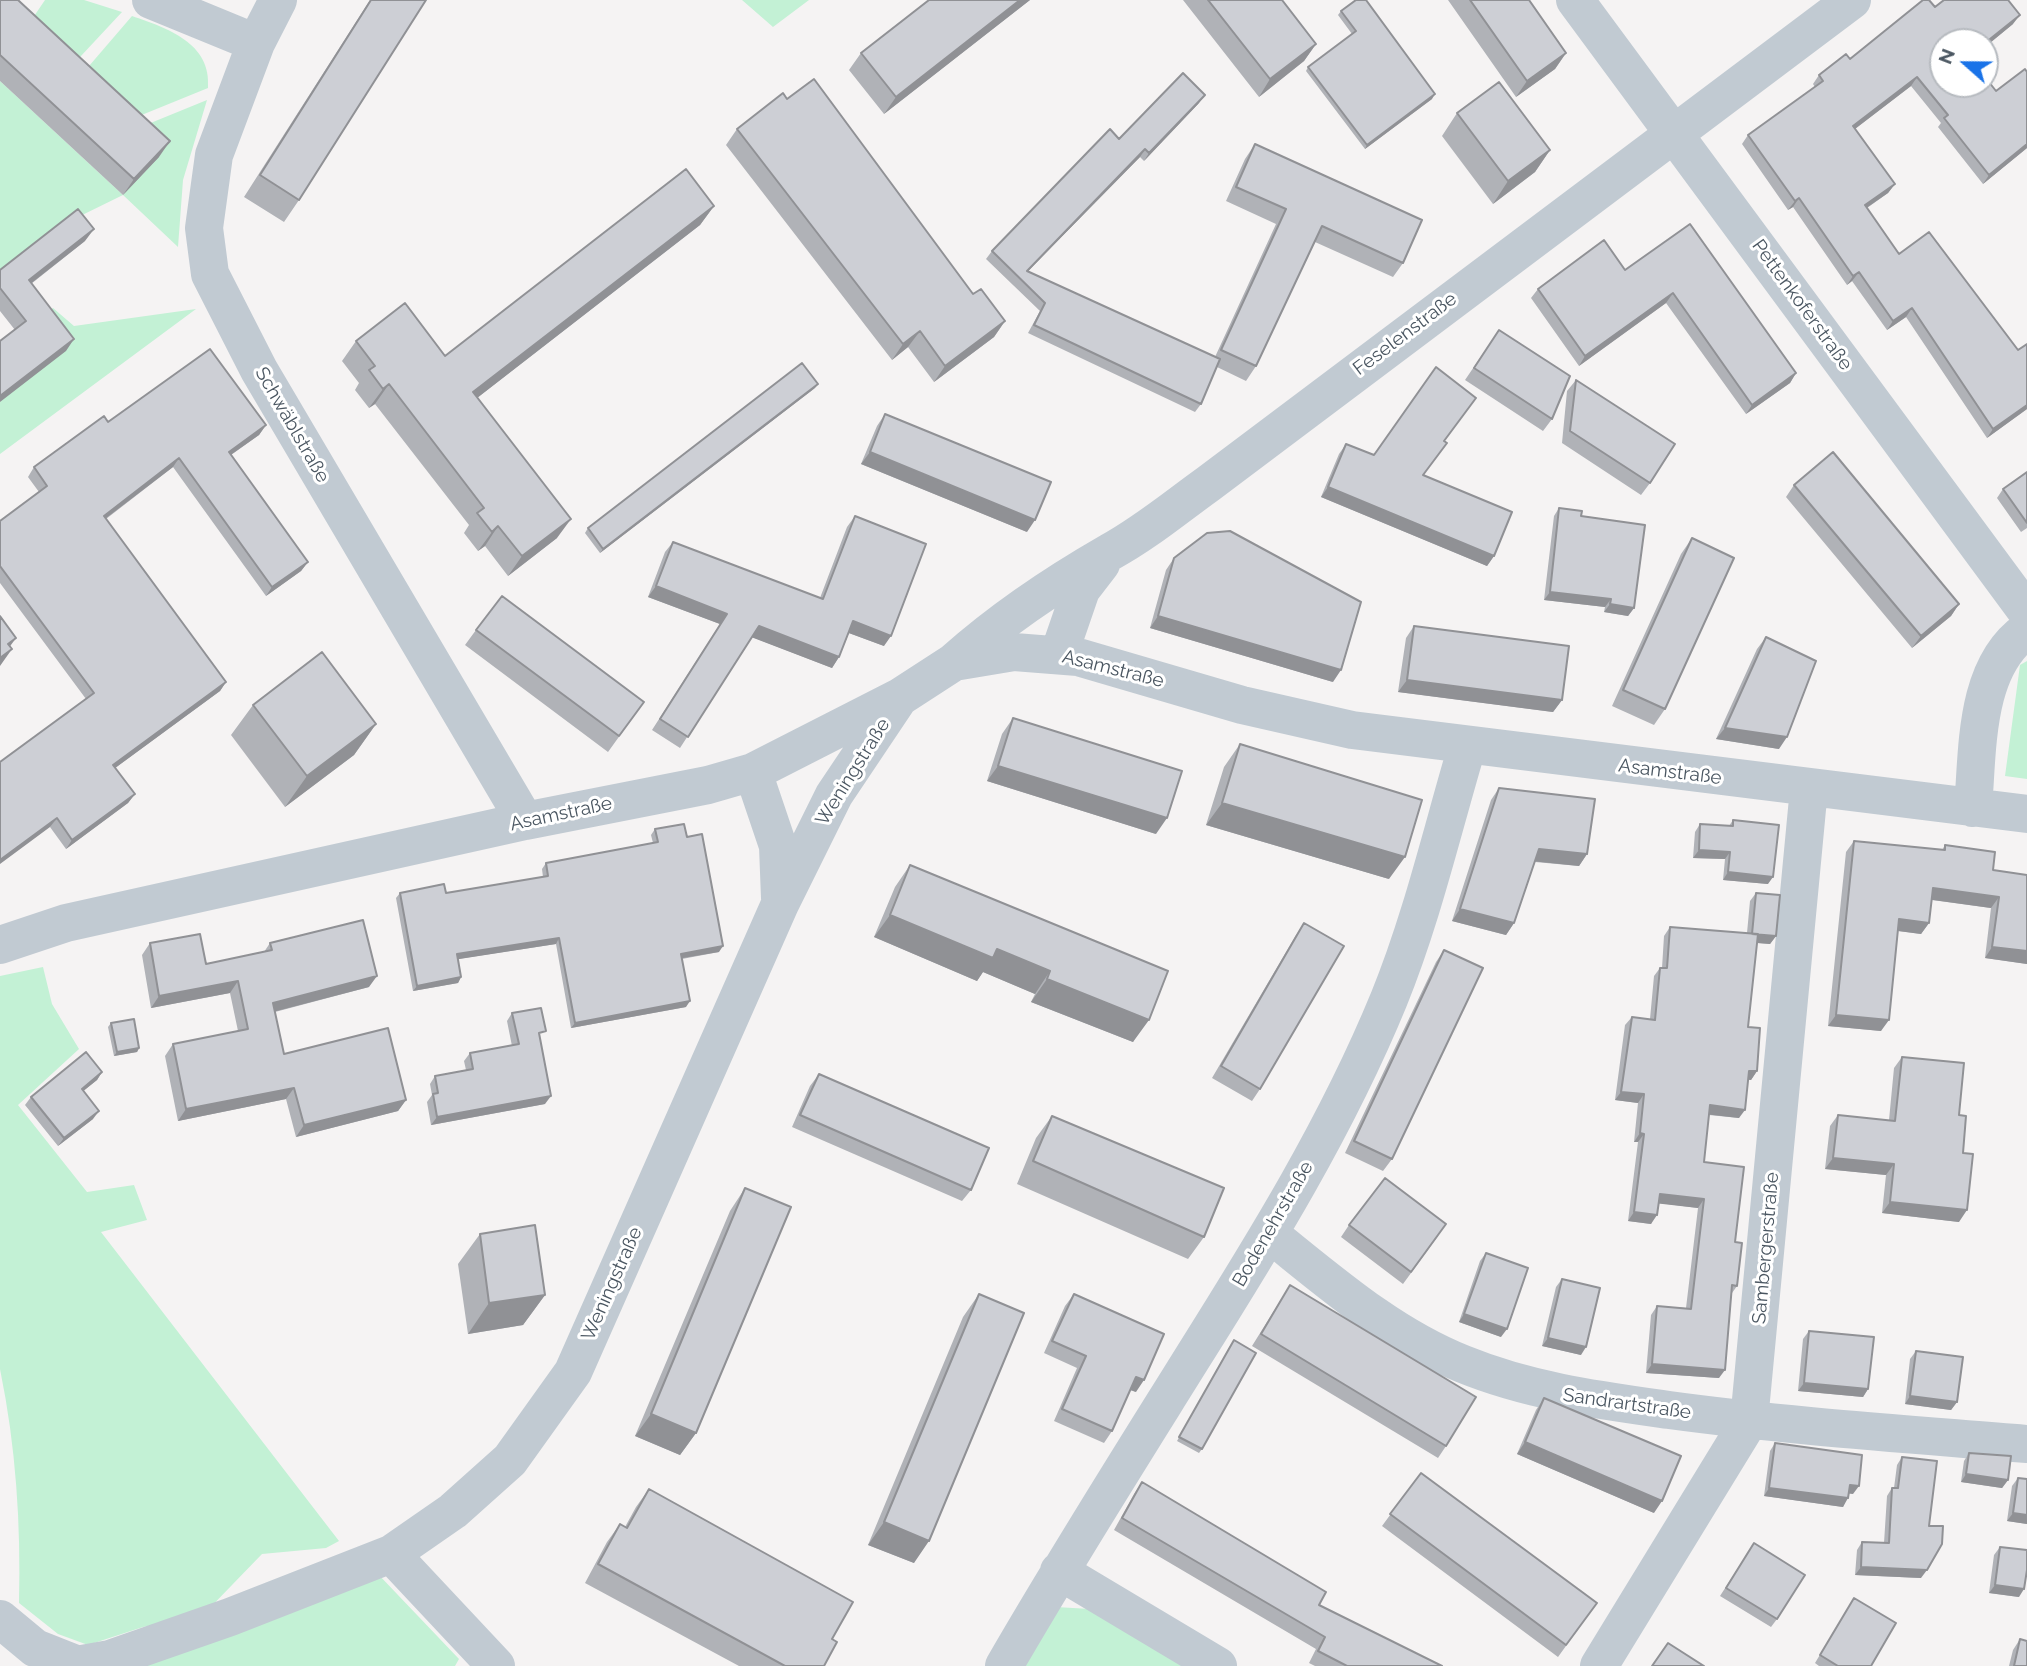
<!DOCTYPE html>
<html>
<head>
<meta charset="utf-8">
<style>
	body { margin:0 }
	#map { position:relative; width:2027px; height:1666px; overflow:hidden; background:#f5f3f3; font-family:Raleway,sans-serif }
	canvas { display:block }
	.north { position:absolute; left:1929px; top:28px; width:70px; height:70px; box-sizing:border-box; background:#fff; border:2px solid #b7bbc0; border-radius:50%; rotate:291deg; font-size:19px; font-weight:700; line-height:28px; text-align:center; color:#4a5661 }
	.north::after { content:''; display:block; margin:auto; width:24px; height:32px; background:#1a73e8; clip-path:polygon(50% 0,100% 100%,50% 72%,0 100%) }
</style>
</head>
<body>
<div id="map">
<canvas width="2027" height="1666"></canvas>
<div class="north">N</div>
</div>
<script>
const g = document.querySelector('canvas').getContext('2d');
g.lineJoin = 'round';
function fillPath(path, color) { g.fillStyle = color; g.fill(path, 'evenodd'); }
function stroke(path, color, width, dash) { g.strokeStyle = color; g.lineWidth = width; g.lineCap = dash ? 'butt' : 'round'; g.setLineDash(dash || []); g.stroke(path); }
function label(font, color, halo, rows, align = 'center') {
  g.font = font + ' Raleway,sans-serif'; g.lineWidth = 6; g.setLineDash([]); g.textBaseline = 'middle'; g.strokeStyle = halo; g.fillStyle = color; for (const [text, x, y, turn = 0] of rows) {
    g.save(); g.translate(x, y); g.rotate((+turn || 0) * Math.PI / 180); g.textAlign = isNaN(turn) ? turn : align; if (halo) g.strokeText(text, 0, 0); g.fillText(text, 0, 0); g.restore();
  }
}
const green = new Path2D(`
	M45 0H84L122 12 67 71 24 31Z
	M742 0H809L773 27Z
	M132 16C167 28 212 43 208 88L122 123 77 80Z
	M0 81 123 195 131 131 207 100 183 180 178 247 123 195 70 221 0 276Z
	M53 308 74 326 196 309 0 454V402L39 317Z
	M2027 661V779L2005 776 2020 665Z
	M43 967 52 1004 79 1049 18 1105 87 1192 134 1185 147 1220 101 1232 339 1541 326 1548 262 1554 202 1616 143 1627 88 1645 58 1634 19 1603C21 1524 16 1447 0 1369V976Z
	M377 1573 459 1659 455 1666H136Z
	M1056 1607 1090 1609 1186 1666H1021Z`);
const minor = new Path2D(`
	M151 0 256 43
	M278 0 256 43 214 155 204 228 210 274 259 370 525 821
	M1575 0 2027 612
	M1059 654 1081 590 1101 564
	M955 661C1002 619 1056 583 1110 552 1145 533 1176 507 1208 484L1852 0
	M753 772 778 846 780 898
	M1973 808C1978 749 1974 667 2027 630
	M0 945 66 923 525 821 708 785 753 772 900 697 954 662 1014 652 1078 657 1242 705 1352 730 2027 814
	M1270 1234C1330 1282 1390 1335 1463 1364 1529 1391 1598 1400 1669 1410 1787 1426 1907 1434 2027 1444
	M391 1554 496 1666
	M1059 1571 1218 1666
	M0 1619 35 1648 78 1665
	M71 1666 110 1659 230 1617 391 1554 453 1511 510 1460 573 1372 780 904 834 795 899 698
	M1004 1666C1064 1562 1128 1461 1191 1360 1264 1244 1337 1126 1389 999 1422 918 1442 831 1467 747
	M1599 1666 1749 1421 1809 788`);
const wall = new Path2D(`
	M0 0 159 157 123 195 0 81Z
	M370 0H426L299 200 284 222 244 197Z
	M929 0H1030L884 114 849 70 861 53Z
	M1183 0H1282L1316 44 1304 61 1259 97Z
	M1448 0H1529L1566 53 1555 69 1516 97Z
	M1935 7 2013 24 1985 47V42H1943L1996 91 2027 72V148L1983 184 1938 127 1941 123 1911 86 1855 129 1895 184 1888 193 1867 208 1899 254 2018 350 2027 344V409L1987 438 1906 317 1887 330 1852 281 1847 285 1793 207 1788 210 1742 144 1748 135 1815 87 1813 84 1819 75 1850 59Z
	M1341 11 1432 99 1365 149 1306 71 1308 67 1352 34 1338 15Z
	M787 99 973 294 1005 321 994 337 934 382 908 347 892 360 726 145 737 129Z
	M1199 103 1144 161 1140 157 1028 271 1215 357 1276 224 1226 201 1245 159 1255 144 1403 263 1393 277 1315 242 1256 366 1246 381 1217 367 1201 404 1195 412 1028 333 1040 311 986 259 992 251 1119 139Z
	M1457 113 1550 150 1535 172 1493 204 1442 136Z
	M714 206 700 225 477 398 557 538 508 576 485 546 478 551 464 533 469 525 375 404 369 408 355 390 359 383 342 361 356 341 445 356Z
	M1690 224 1796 373 1790 383 1746 414 1666 303 1579 366 1531 298 1538 289 1625 270Z
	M85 241 31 284 66 351 15 330 0 311V270Z
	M1499 330 1552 419 1543 431 1465 380Z
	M1576 380 1650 483 1641 495 1562 443 1567 391Z
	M815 388 600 553 585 533 588 528Z
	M885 414 1027 532 861 464 877 426Z
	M108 422 266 425 259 435 231 455 308 562 301 571 266 596 173 467 106 519 226 682 220 691 115 768 135 794 128 803 66 849 50 827 86 699 0 583V521L39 492 28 477 34 467Z
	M1445 441 1423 476 1494 556 1487 566 1321 497 1339 454 1346 444 1374 455Z
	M2027 472V528L2021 532 1997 498 2003 489Z
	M1794 485 1959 604 1951 616 1912 648 1786 497Z
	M1559 508 1581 516 1634 608 1628 616 1604 612 1605 607 1544 600 1554 516Z
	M855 516 884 646 849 633 839 657 832 668 752 637 680 748 652 730 720 624 648 597 665 552 673 542 820 598 847 527Z
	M1692 538 1665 709 1654 725 1612 706 1681 554Z
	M1174 558 1333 682 1150 628 1166 570Z
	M1414 626 1562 700 1553 712 1398 692 1406 638Z
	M476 630 644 702 608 752 465 645Z
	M1766 637 1779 749 1716 739 1757 649Z
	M253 705 376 724 354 755 285 807 231 735Z
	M1013 718 1156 834 987 781 1002 734Z
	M1240 744 1389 879 1206 825 1224 767Z
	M1499 788 1587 854 1579 866 1535 862 1514 923 1506 935 1452 921 1491 800Z
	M1733 820 1768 884 1723 880 1725 859 1693 858 1695 832 1700 824 1729 826Z
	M655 829 719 952 682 959 686 1007 571 1028 556 944 458 959 461 977 458 983 413 991 396 898 400 893H446L543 877 542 869 546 863 653 843 651 835Z
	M1854 841 1942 850 1945 845 1993 870 2027 875V964L1985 958 1991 908 1932 900 1929 923 1921 934 1898 931 1881 1031 1828 1026 1846 852Z
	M910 865 1168 971 1133 1042 1031 1002 1035 994 983 972 977 981 874 937 895 887Z
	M1756 893 1776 936 1770 944 1757 943 1748 1027 1757 1071 1751 1080H1748L1739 1118 1709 1115 1704 1162 1735 1242 1737 1286 1732 1293 1719 1378 1646 1373 1651 1315 1657 1306 1686 1308 1698 1208 1659 1203 1651 1224 1628 1221 1638 1142H1634L1638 1103 1615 1100 1625 1025 1632 1017 1650 1019 1654 976 1660 968H1662L1664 936 1670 927 1747 933 1750 901Z
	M1304 923 1260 1089 1252 1101 1212 1078 1296 935Z
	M150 943 206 964 264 952 270 943 369 987 275 1012 284 1054 406 1100 398 1111 296 1137 286 1099 178 1121 165 1056 173 1044 238 1031 230 993 151 1008 142 955Z
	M1444 950 1392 1159 1383 1171 1345 1153 1436 962Z
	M512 1013 540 1039 545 1104 431 1125 427 1102 432 1095 430 1084 435 1076 466 1070 464 1061 470 1053 512 1046 507 1021Z
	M111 1023 139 1048 137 1052 114 1056 108 1027Z
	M1902 1057 1959 1115 1963 1153 1959 1222 1882 1213 1886 1175 1825 1169 1830 1126 1838 1115 1889 1120 1894 1068Z
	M102 1072 97 1080 83 1091 93 1119 58 1146 25 1105 31 1097Z
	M819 1074 971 1190 962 1201 792 1127 810 1086Z
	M1052 1116 1204 1237 1188 1259 1017 1184 1036 1138Z
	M745 1188 696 1433 680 1455 635 1436 730 1211Z
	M1349 1225 1438 1236 1403 1284 1341 1237Z
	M480 1234 545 1295 523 1325 468 1334 458 1264Z
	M1486 1253 1501 1337 1459 1322 1480 1261Z
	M1562 1279 1581 1355 1542 1346 1556 1287Z
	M1290 1285 1446 1446 1438 1458 1252 1346Z
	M979 1294 914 1563 868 1545 963 1317Z
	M1074 1294 1136 1392 1130 1390 1112 1431 1104 1443 1054 1421 1077 1368 1044 1353 1065 1306Z
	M1809 1331 1868 1389 1863 1397 1798 1391 1803 1339Z
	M1231 1344 1202 1449 1199 1453 1177 1441Z
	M1916 1351 1957 1402 1951 1410 1905 1404 1910 1359Z
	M1544 1398 1654 1513 1517 1454 1536 1410Z
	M1775 1443 1853 1494 1849 1493 1843 1507 1764 1496 1770 1451Z
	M1969 1453 2008 1480 2002 1488 1961 1482 1964 1461Z
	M1902 1457 1921 1578 1855 1575 1857 1550 1862 1542 1884 1543 1887 1496 1892 1488H1894L1897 1465Z
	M1421 1473 1597 1603 1558 1657 1382 1526Z
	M2018 1478 2027 1524 2007 1521 2012 1486Z
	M1142 1482 1319 1605 1442 1666H1315L1309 1663 1316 1649 1114 1530 1134 1494Z
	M649 1489 832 1639 824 1666H739L585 1583 607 1542 620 1524 625 1527 636 1507Z
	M1754 1543 1777 1619 1771 1627 1720 1596Z
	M2000 1547 2019 1597 1989 1593 1994 1555Z
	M1854 1598 1871 1666H1819L1815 1663Z
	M2020 1639 2027 1666H2009L2013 1650Z`);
const shadedWall = new Path2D(`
	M1020 0H1030L884 114 896 97Z
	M2020 15 2013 24 1985 47V43Z
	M1316 44 1304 61 1259 97 1270 79Z
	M1566 53 1555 69 1516 97 1527 81Z
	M1917 77 1911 86 1847 135 1853 126Z
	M1435 94 1432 99 1365 149 1367 145Z
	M1205 95 1199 103 1144 161 1149 153Z
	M170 141 159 157 123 195 134 179Z
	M2027 144V148L1983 184 1989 175Z
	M1145 149 1140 157 1021 278 1027 271Z
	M1550 150 1535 172 1493 204 1508 181Z
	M1895 184 1888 193 1859 213 1865 205Z
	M1799 198 1793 207 1788 210 1795 201Z
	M714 206 700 225 459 412 473 392Z
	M94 229 85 241 20 292 29 280Z
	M1859 272 1852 281 1847 285 1853 276Z
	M1673 293 1666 303 1579 366 1585 356Z
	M1912 308 1906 317 1887 330 1893 321Z
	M1005 321 994 337 934 382 945 366Z
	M920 331 908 347 892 360 903 344Z
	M74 339 66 351 0 402V396Z
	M1796 373 1790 383 1746 414 1752 405Z
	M389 384 375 404 369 408 383 389Z
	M818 384 815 388 600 553 603 549Z
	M2027 405V409L1987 438 1993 429Z
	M266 425 259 435 222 461 229 452Z
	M870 452 1035 520 1027 532 861 464Z
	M179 458 173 467 97 525 104 516Z
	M1328 487 1494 556 1487 566 1321 497Z
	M571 519 557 538 508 576 522 556Z
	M498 526 485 546 478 551 492 532Z
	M308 562 301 571 266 596 272 587Z
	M656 586 727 614 720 624 648 597Z
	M1550 592 1611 599 1605 607 1544 600Z
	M1610 604 1634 608 1628 616 1604 612Z
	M1959 604 1951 616 1912 648 1921 636Z
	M1158 616 1341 670 1333 682 1150 628Z
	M853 621 891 636 884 646 846 632Z
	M759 626 839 657 832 668 751 637Z
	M16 638 3 656 12 649 0 666V655L8 644Z
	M1407 680 1562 700 1553 712 1398 692Z
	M226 682 220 691 107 774 113 765Z
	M376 724 354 755 285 807 307 776Z
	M1725 728 1787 737 1779 749 1716 739Z
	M998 766 1167 818 1156 834 987 781Z
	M135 794 128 803 66 849 72 840Z
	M1222 803 1405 857 1389 879 1206 825Z
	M57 818 50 827 0 864V860Z
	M1539 849 1587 854 1579 866 1531 861Z
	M1699 850 1730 852 1725 859 1693 858Z
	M1728 872 1773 877 1768 884 1723 880Z
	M1933 888 1999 897 1991 908 1926 899Z
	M1460 909 1514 923 1506 935 1452 921Z
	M890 915 997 949 1050 971 1035 994 983 972 977 981 874 937Z
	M1899 919 1929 923 1921 934 1891 930Z
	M1752 934 1776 936 1770 944 1746 942Z
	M559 938 556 944 453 960 457 954Z
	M723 946 719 952 677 959 681 954Z
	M1992 947 2027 951V964L1985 958Z
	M377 976 369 987 265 1014 273 1003Z
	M461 977 458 983 413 991 417 986Z
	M1047 979 1149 1020 1133 1042 1031 1002Z
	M238 981 230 993 151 1008 159 996Z
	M690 1001 686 1007 571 1028 575 1023Z
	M1836 1015 1889 1020 1881 1031 1828 1026Z
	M139 1048 137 1052 114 1056 117 1052Z
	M1749 1071H1757L1751 1080 1743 1079Z
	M102 1072 97 1080 76 1097 82 1089Z
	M294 1088 286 1099 178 1121 186 1109Z
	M1621 1092 1644 1094 1638 1103 1615 1100Z
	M551 1096 545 1104 431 1125 437 1117Z
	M406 1100 398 1111 296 1137 304 1125Z
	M1710 1105 1745 1110 1739 1118 1704 1114Z
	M99 1111 93 1119 58 1146 64 1138Z
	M1640 1133 1644 1134 1638 1142H1634Z
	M1833 1158 1894 1164 1886 1175 1825 1169Z
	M1660 1194 1704 1199 1698 1208 1654 1203Z
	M1890 1202 1967 1210 1959 1222 1882 1213Z
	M1634 1212 1657 1215 1651 1224 1628 1221Z
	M545 1295 523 1325 468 1334 489 1303Z
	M1464 1314 1507 1329 1501 1337 1459 1322Z
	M1548 1338 1586 1347 1581 1355 1542 1346Z
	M1652 1364 1725 1370 1719 1378 1646 1373Z
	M1136 1377 1144 1380 1136 1392 1128 1389Z
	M1804 1383 1868 1389 1863 1397 1798 1391Z
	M1910 1396 1957 1402 1951 1410 1905 1404Z
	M651 1414 696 1433 680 1455 635 1436Z
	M1525 1442 1662 1501 1654 1513 1517 1454Z
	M1966 1474 2008 1480 2002 1488 1961 1482Z
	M1850 1485 1859 1486 1853 1494 1845 1493Z
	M1769 1488 1848 1498 1843 1507 1764 1496Z
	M2013 1513 2027 1515V1524L2007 1521Z
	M884 1522 929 1541 914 1563 868 1545Z
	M1861 1567 1927 1570 1921 1578 1855 1575Z
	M1995 1585 2024 1589 2019 1597 1989 1593Z`);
const building = new Path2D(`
	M0 0H18L170 141 134 179 0 55Z
	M371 0H426L299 200 260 175Z
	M929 0H1020L896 97 861 53Z
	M1208 0H1282L1316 44 1270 79Z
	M1356 0H1366L1435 94 1367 145 1308 67 1356 31 1341 11Z
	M1470 0H1529L1566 53 1527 81Z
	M1923 0H1929L1935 7 1944 0H2008L2020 15 1985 43V42H1943V84H1985V77L1996 91 2025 69 2027 72V144L1989 175 1944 118 1948 115 1917 77 1853 126 1895 184 1865 205 1899 254 1929 232 2018 350 2027 344V405L1993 429 1912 308 1893 321 1859 272 1853 276 1799 198 1795 201 1748 135 1823 81 1819 75 1846 54 1850 59Z
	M1183 73 1205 95 1149 153 1145 149 1027 271 1220 359 1201 404 1034 325 1045 303 992 251 1110 129 1119 139Z
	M814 79 973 294 981 289 1005 321 945 366 920 331 903 344 737 129 783 93 787 99Z
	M1499 82 1550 150 1508 181 1457 113Z
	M1255 144 1422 220 1403 263 1322 226 1256 366 1221 350 1286 209 1236 187Z
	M686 169 714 206 473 392 571 519 522 556 498 526 492 532 477 513 484 508 389 384 383 389 369 370 375 366 356 341 405 303 445 356Z
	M78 209 94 229 29 280 74 339 0 396V341L26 321 0 288V270Z
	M1690 224 1796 373 1752 405 1673 293 1585 356 1538 289 1604 240 1625 270Z
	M1499 330 1570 376 1552 419 1474 368Z
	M210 349 266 425 229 452 308 562 272 587 179 458 104 516 226 682 113 765 135 794 72 840 57 818 0 860V762L94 693 0 566V521L47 486 34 467 104 416 108 422Z
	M802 363 818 384 603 549 588 528Z
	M1436 367 1476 398 1444 441 1447 443 1423 475 1512 512 1494 556 1328 487 1346 444 1374 455Z
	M1576 380 1675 444 1650 483 1570 431Z
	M885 414 1051 482 1035 520 870 452Z
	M1833 452 1959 604 1921 636 1794 485Z
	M2027 472V523L2003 489Z
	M1559 508 1582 511 1581 516 1645 525 1634 608 1610 604 1611 599 1550 592Z
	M855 516 926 544 891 636 853 621 839 657 759 626 688 737 660 719 727 614 656 586 673 542 823 599Z
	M1230 531 1361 602 1341 670 1158 616 1174 558 1207 533Z
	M1692 538 1734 558 1665 709 1623 690Z
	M502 596 644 702 619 736 476 630Z
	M0 616 16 638 8 644 12 649 0 658Z
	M1414 626 1569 646 1562 700 1407 680Z
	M1766 637 1816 661 1787 737 1725 728Z
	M322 652 376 724 307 776 253 705Z
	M1013 718 1182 771 1167 818 998 766Z
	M1240 744 1422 800 1405 857 1222 803Z
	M1499 788 1595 799 1587 854 1539 849 1514 923 1460 909Z
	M1733 820 1779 825 1773 877 1728 872 1730 852 1699 850 1700 824 1733 826Z
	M684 824 687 837 702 834 723 946 681 954 690 1001 575 1023 559 938 457 954 461 977 417 986 400 893 444 884 446 893 548 876 546 863 658 842 655 829Z
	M1854 841 1945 850V845L1995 852 1993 870 2027 875V951L1992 947 1999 897 1933 888 1929 923 1899 919 1889 1020 1836 1015Z
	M910 865 1168 971 1149 1020 1047 979 1050 971 997 949 993 958 890 915Z
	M1756 893 1780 895 1776 936 1752 934Z
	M363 920 377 976 273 1003 284 1054 388 1028 406 1100 304 1125 294 1088 186 1109 173 1044 248 1029 238 981 159 996 150 943 200 934 206 964 272 950 270 943Z
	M1304 923 1344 946 1260 1089 1221 1066Z
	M1670 927 1758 934 1748 1027 1760 1028 1757 1071H1749L1745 1110 1710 1105 1704 1162 1744 1167 1735 1242 1742 1243 1737 1286 1732 1285 1725 1370 1652 1364 1657 1306 1691 1309 1704 1199 1660 1194 1657 1215 1634 1212 1644 1134 1640 1133 1644 1094 1621 1092 1632 1017 1655 1020 1660 968H1667Z
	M1444 950 1483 968 1392 1159 1354 1141Z
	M541 1008 546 1031 539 1033 551 1096 437 1117 433 1094 438 1093 435 1076 473 1069 470 1053 519 1044 512 1013Z
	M134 1019 139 1048 117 1052 111 1023Z
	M86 1052 102 1072 82 1089 99 1111 64 1138 31 1097Z
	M1902 1057 1964 1063 1959 1115 1966 1116 1963 1153 1973 1154 1967 1210 1890 1202 1894 1164 1833 1158 1838 1115 1895 1121Z
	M819 1074 989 1148 971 1190 800 1115Z
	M1052 1116 1224 1188 1204 1237 1033 1161Z
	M1385 1178 1446 1224 1411 1272 1349 1225Z
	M745 1188 791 1207 696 1433 651 1414Z
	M535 1225 545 1295 489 1303 480 1234Z
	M1486 1253 1528 1268 1507 1329 1464 1314Z
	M1562 1279 1600 1288 1586 1347 1548 1338Z
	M1290 1285 1476 1397 1446 1446 1261 1334Z
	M979 1294 1024 1313 929 1541 884 1522Z
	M1074 1294 1164 1334 1144 1380 1136 1377 1112 1431 1062 1409 1086 1356 1052 1341Z
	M1809 1331 1874 1337 1868 1389 1804 1383Z
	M1234 1340 1256 1353 1202 1449 1179 1437Z
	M1916 1351 1963 1357 1957 1402 1910 1396Z
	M1544 1398 1681 1456 1662 1501 1525 1442Z
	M1775 1443 1862 1455 1859 1486 1850 1485 1848 1498 1769 1488Z
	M1969 1453 2011 1456 2008 1480 1966 1474Z
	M1902 1457 1937 1461 1929 1526H1943L1942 1544 1927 1570 1861 1567 1862 1542 1889 1543 1892 1488H1898Z
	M1421 1473 1597 1603 1566 1645 1390 1514Z
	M2018 1478 2027 1479V1515L2013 1513Z
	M1142 1482 1326 1592 1319 1605 1442 1666H1347L1318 1651 1325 1637 1122 1518Z
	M649 1489 853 1602 832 1639 837 1642 824 1666H785L598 1564 620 1524 627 1528Z
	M1754 1543 1805 1575 1777 1619 1726 1588Z
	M2000 1547 2027 1550V1570L2024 1589 1995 1585Z
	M1854 1598 1896 1623 1871 1666H1838L1820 1655Z
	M2020 1639 2027 1641V1666H2014Z
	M1668 1643 1704 1666H1652Z`);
const streetNames = [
	["Pettenkoferstraße",1802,305,54],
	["Feselenstraße",1405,334,-37],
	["Schwäblstraße",292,425,60],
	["Asamstraße",1113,669,14],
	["Weningstraße",853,772,-58],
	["Asamstraße",1670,772,7],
	["Asamstraße",561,814,-12],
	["Bodenehrstraße",1273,1224,-60],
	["Sambergerstraße",1766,1248,-85],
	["Weningstraße",612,1284,-66],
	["Sandrartstraße",1627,1404,8]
];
fillPath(green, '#c3f1d5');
stroke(minor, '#c1cad2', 38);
fillPath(wall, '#b0b2b7');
fillPath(shadedWall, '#909195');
fillPath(building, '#cdcfd5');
stroke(building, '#909195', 2);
label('19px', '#4a5661', '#fff', streetNames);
</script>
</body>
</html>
